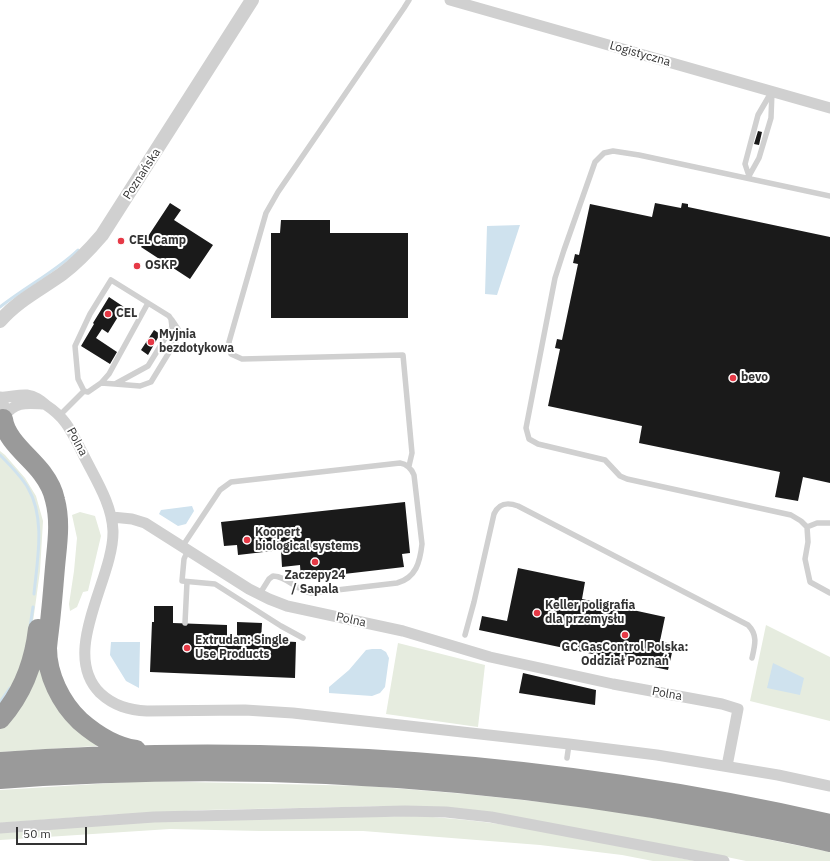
<!DOCTYPE html>
<html>
<head>
<meta charset="utf-8">
<style>
	body { margin:0 }
	#map { position:relative; width:830px; height:861px; overflow:hidden; background:#fff; font-family:"IBM Plex Sans",sans-serif }
	canvas { display:block }
	.scale { position:absolute; left:16px; top:827px; width:71px; height:18px; box-sizing:border-box; border:2px solid #333; border-top:0; padding-left:5px; font-size:12px; line-height:14px; white-space:nowrap; color:#333; -webkit-text-stroke:3px #fff; paint-order:stroke }
</style>
</head>
<body>
<div id="map">
<canvas width="830" height="861"></canvas>
<div class="scale">50 m</div>
</div>
<script>
const g = document.querySelector('canvas').getContext('2d');
g.lineJoin = 'round';
function fillPath(path, color) { g.fillStyle = color; g.fill(path, 'evenodd'); }
function stroke(path, color, width, dash) { g.strokeStyle = color; g.lineWidth = width; g.lineCap = dash ? 'butt' : 'round'; g.setLineDash(dash || []); g.stroke(path); }
function label(font, color, halo, rows, align = 'center') {
  g.font = font + ' "IBM Plex Sans",sans-serif'; g.lineWidth = 4; g.setLineDash([]); g.textBaseline = 'middle'; g.strokeStyle = halo; g.fillStyle = color; for (const [text, x, y, turn = 0] of rows) {
    g.save(); g.translate(x, y); g.rotate((+turn || 0) * Math.PI / 180); g.textAlign = isNaN(turn) ? turn : align; if (halo) g.strokeText(text, 0, 0); g.fillText(text, 0, 0); g.restore();
  }
}
const green = new Path2D(`
	M0 451 5 455 25 478 36 496 43 521 40 571 28 658 0 710Z
	M80 512 95 516 101 536 88 591 83 592 77 607 70 611 69 604 74 571 77 538 72 515Z
	M766 625 830 657V721L750 701Z
	M398 643 485 665 478 727 386 714Z
	M43 664 104 744 97 746 0 752V726Z
	M144 781 368 786 466 794 579 806 697 825 830 852V861H746L703 852 390 806 205 810 107 815 0 823V790Z
	M418 816C512 821 603 843 695 861H653L622 855 540 845 363 831H260L170 829 0 840V833L150 821Z`);
const water = new Path2D(`
	M520 225 497 295 485 294 487 226Z
	M192 506 194 511 186 524 178 526 159 514 161 510Z
	M111 642H140L139 688 126 681 110 655Z
	M372 649H381L386 652 389 658 385 687 380 693 372 696 329 693V687L349 670 366 650Z
	M773 663 804 678 800 695 767 688Z`);
const stream = new Path2D(`
	M0 307C25 287 55 272 78 250
	M0 455C10 465 21 476 28 488 46 519 37 561 34 594
	M30 627 33 607
	M0 702 10 688`);
const building = new Path2D(`
	M758 131 762 132 759 145 754 144Z
	M170 203 181 210 174 220 213 245 190 279 141 247Z
	M655 203 681 208 682 203 688 204V207L830 237V483L803 477 798 501 775 497 780 472 639 443 642 426 548 406 560 349 555 348 557 339 562 340 578 264 573 263 575 254 579 255 590 204 652 217Z
	M281 220H330V233H408V318H271V233H280Z
	M109 297 124 307 108 333 102 329 96 338 117 352 110 364 81 346 94 324 93 323Z
	M154 330 160 334 148 355 141 350Z
	M405 502 410 553 402 554 404 567 301 579 300 565 282 567 281 550 238 555 237 545 224 546 221 522Z
	M518 568 585 582 582 599 665 617 660 641 674 644 668 670 479 630 482 616 507 621Z
	M154 606H173V623L227 625V639H237V622L262 623 261 640 296 642 295 678 150 672 152 622H154Z
	M523 673 596 690 595 705 519 693Z`);
const service = new Path2D(`
	M772 91 771 118 759 158 749 176 745 164 758 115Z
	M830 196 639 155 613 151 604 153 595 162 564 250 555 278 526 428 529 439 538 444 605 460 620 476 627 479 791 515 801 521 807 527 808 542 805 559 810 582 830 593
	M101 383 115 384 148 366 172 327 171 319 169 316 111 280 90 314 75 346 78 379 84 391 88 392 101 383 109 374 148 303
	M115 384 140 386 151 382 176 341 178 329 172 320
	M60 415 84 391
	M409 466 412 453 403 355 242 359 231 354 229 342 266 213 278 192 404 8 409 0
	M807 527 817 523H830
	M182 547 220 490 231 482 400 463C407 464 411 468 414 475L422 544C420 562 416 578 397 583L311 593C297 591 287 576 273 576L269 579 259 595
	M188 550 184 559 182 581 215 584 281 626 303 638
	M185 623 187 582
	M465 635 474 602 494 514C499 503 507 502 518 506L748 625C758 635 755 645 752 658
	M567 758 569 744`);
const minor = new Path2D(`
	M450 0 830 108
	M0 397C9 398 18 394 27 395 35 396 40 400 46 405 66 418 71 431 82 452 94 477 112 503 113 531 114 579 59 652 100 693 114 706 129 710 147 711L245 710 293 713 569 744 657 755 778 775 830 786
	M4 416C16 401 26 403 44 404
	M112 517 132 519 145 523 249 589 269 599 287 606 403 631 490 657 613 684 722 704 738 709 727 766
	M0 828 154 817 405 811 446 812 491 817 724 861`);
const tertiary = new Path2D(`
	M0 321C17 301 41 289 62 274 77 263 90 249 102 235L252 0
	M0 401C5 409 5 418 0 427`);
const motorway = new Path2D(`
	M3 419C5 439 30 457 42 473 48 481 53 490 55 500 60 519 58 538 56 557 54 576 53 594 51 612 50 624 48 636 47 648 47 675 61 703 80 721 96 735 116 747 136 750
	M0 719C23 693 34 664 38 629
	M0 762C277 742 559 762 830 824
	M0 779C238 761 480 775 715 819 753 826 792 833 830 842`);
const markers = [
	[121,241,4,"#e63946"],
	[137,266,4,"#e63946"],
	[108,314,4,"#e63946"],
	[151,342,4,"#e63946"],
	[733,378,4,"#e63946"],
	[247,540,4,"#e63946"],
	[315,562,4,"#e63946"],
	[537,613,4,"#e63946"],
	[625,635,4,"#e63946"],
	[187,648,4,"#e63946"]
];
const streetNames = [
	["Logistyczna",640,54,16],
	["Poznańska",142,174,-57],
	["Polna",77,442,62],
	["Polna",351,620,12],
	["Polna",667,694,10]
];
const poiNames = [
	["CEL Camp",129,241],
	["OSKP",145,266],
	["CEL",116,314],
	["Myjnia",159,335],
	["bezdotykowa",159,349],
	["bevo",741,378],
	["Koopert",255,533],
	["biological systems",255,547],
	["Zaczepy24",315,576,"center"],
	["/ Sapala",315,590,"center"],
	["Keller poligrafia",545,606],
	["dla przemysłu",545,620],
	["Extrudan: Single",195,641],
	["Use Products",195,655],
	["GC GasControl Polska:",625,648,"center"],
	["Oddział Poznań",625,662,"center"]
];
fillPath(green, '#e6ecdf');
fillPath(water, '#cfe2ee');
stroke(stream, '#cfe2ee', 3);
fillPath(building, '#1a1a1a');
stroke(service, '#d0d0d0', 5.5);
stroke(minor, '#d0d0d0', 11);
stroke(tertiary, '#d0d0d0', 14);
stroke(motorway, '#9a9a9a', 20);
for (const [x, y, r, color] of markers) { const dot = new Path2D(); dot.arc(x, y, r, 0, 2 * Math.PI); g.fillStyle = color; g.fill(dot); stroke(dot, '#fff', 1.5); }
label('12px', '#333', '#fff', streetNames);
label('bold 12px', '#333', '#fff', poiNames, 'left');
</script>
</body>
</html>
